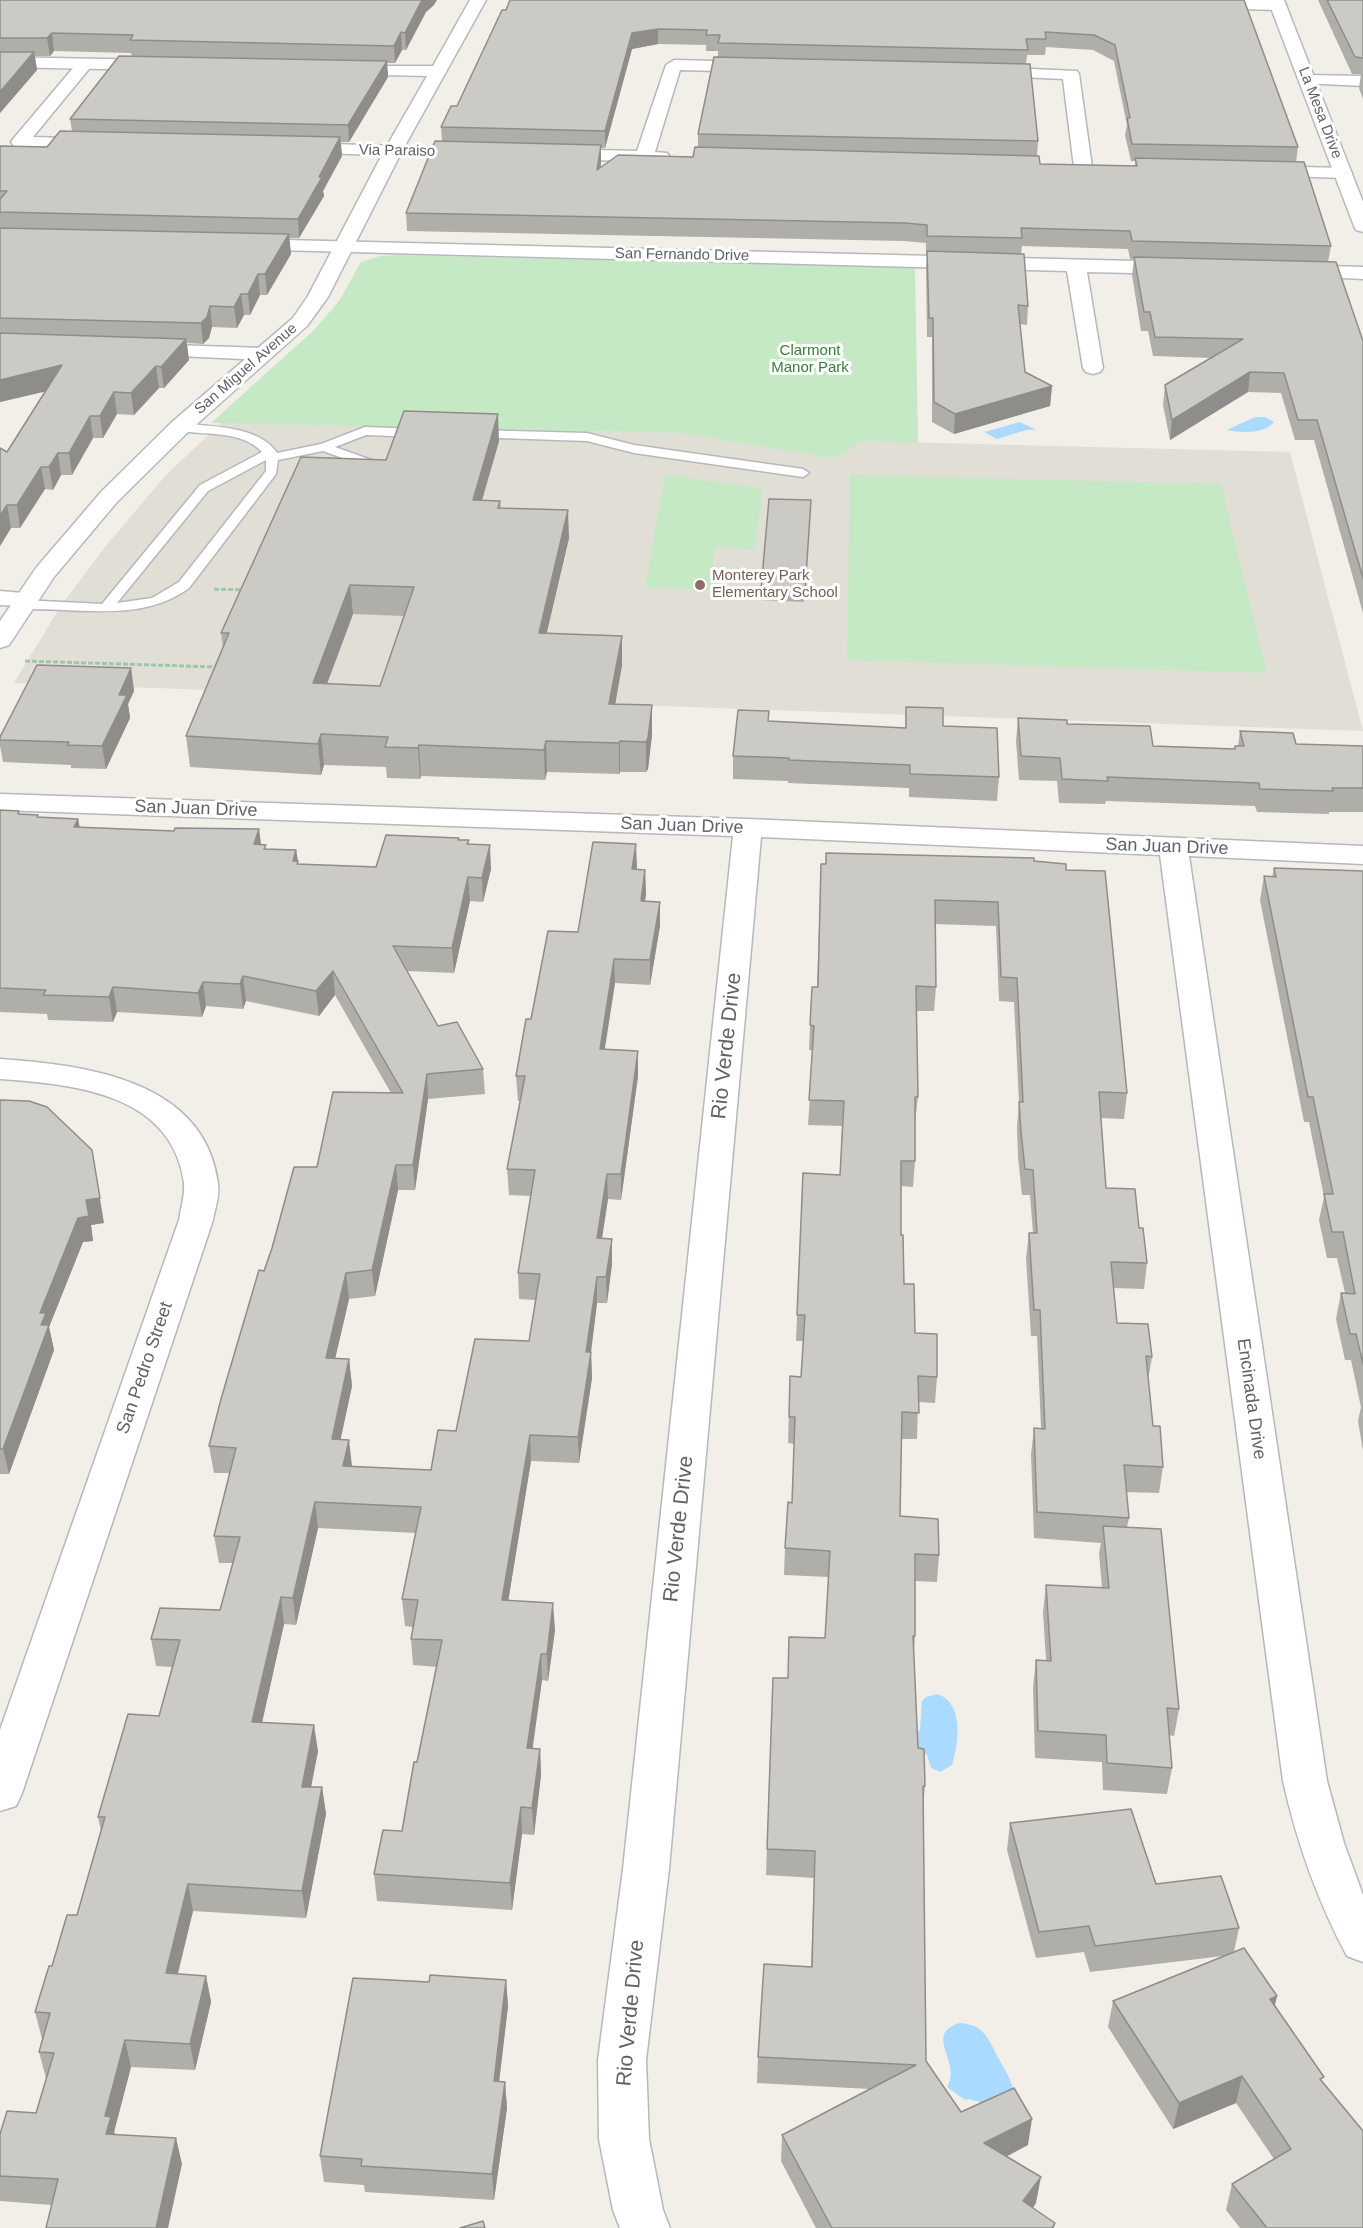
<!DOCTYPE html>
<html>
<head>
<meta charset="utf-8">
<style>
	body { margin:0 }
	canvas { display:block; background:#f1efe8 }
</style>
</head>
<body>
<canvas width="1363" height="2228"></canvas>
<script>
const g = document.querySelector('canvas').getContext('2d');
g.lineJoin = 'round';
function fillPath(path, color) { g.fillStyle = color; g.fill(path, 'evenodd'); }
function stroke(path, color, width, dash) { g.strokeStyle = color; g.lineWidth = width; g.lineCap = dash ? 'butt' : 'round'; g.setLineDash(dash || []); g.stroke(path); }
function label(font, color, halo, rows, align = 'center') {
  g.font = font + ' Arial,sans-serif'; g.lineWidth = 6; g.setLineDash([]); g.textBaseline = 'middle'; g.strokeStyle = halo; g.fillStyle = color; for (const [text, x, y, turn = 0] of rows) {
    g.save(); g.translate(x, y); g.rotate((+turn || 0) * Math.PI / 180); g.textAlign = isNaN(turn) ? turn : align; if (halo) g.strokeText(text, 0, 0); g.fillText(text, 0, 0); g.restore();
  }
}
const education = new Path2D(`
	M221 423 680 433 830 458 845 454 860 441 1290 452 1363 731 14 683 60 607 105 547 166 475Z`);
const green = new Path2D(`
	M399 255 915 268 918 443 860 441 845 454 830 458 680 433 211 423 315 329 339 301 361 262 380 256Z
	M665 474 763 489 754 549 715 547 710 590 645 587Z
	M850 475 1221 484 1267 673 847 660Z`);
const water = new Path2D(`
	M1256 417H1265L1274 422C1265 434 1241 433 1227 430 1237 425 1246 421 1256 417Z
	M1020 422 1036 430H1026L997 439 984 432Z
	M938 1694C964 1704 959 1743 952 1765L940 1772 931 1768 927 1755 915 1746 916 1736 920 1729 922 1701 926 1697Z
	M960 2023C987 2025 989 2042 1000 2061 1006 2072 1011 2079 1014 2092L983 2107 980 2102 969 2099 965 2100 947 2087C963 2062 922 2034 960 2023Z`);
const path = new Path2D(`
	M214 589 245 590
	M25 661 217 667`);
const lane = new Path2D(`
	M180 423C210 427 259 425 277 453L321 444 365 427 420 429 426 433 420 437 366 435 335 447 377 462 379 465 377 468 373 469 323 451 278 460 276 474 189 588C152 615 108 612 64 610 49 609 33 610 18 607L16 604 18 601 23 600 102 604 200 485 262 452C241 429 203 436 176 430V424ZM266 460V471L179 582 152 598 117 603 208 491Z
	M475 430 587 433 634 445 803 469 809 473 803 477 634 453 587 441 471 437V431Z`);
const street = new Path2D(`
	M1195 0H1278L1286 5 1278 10 1200 8 1195 6 1192 3Z
	M85 59 93 64 33 137 97 139 103 140 106 144 103 148 14 146 11 142 14 138 79 61Z
	M674 60 756 62 764 67 756 72 680 70 655 152 667 153 670 157 667 161 644 162 550 158 547 154 550 150 556 149 637 151 666 65Z
	M985 67 1077 71 1079 74 1092 167 1089 171H1077L1074 167 1063 79 979 75 977 72 979 69Z
	M1308 75 1363 76V86L1302 83 1300 80 1302 77Z
	M295 143 475 148 481 149 484 153 481 157 475 158 289 152 286 148 289 144Z
	M1264 166 1343 168 1349 169 1352 173 1349 177 1343 178 1258 175 1255 171 1258 167Z
	M245 239 1177 262 1184 264 1187 268 1184 272 1177 274 1087 272 1103 368 1100 372 1093 374 1086 372 1083 368 1067 271 238 249 235 245 238 241Z
	M1294 265 1363 267V279L1287 275 1284 271 1287 267Z
	M143 344 263 348 270 350 273 354 270 358 263 360 136 354 133 350 136 346Z
	M0 591 35 594 38 599 35 604 26 606 0 605Z
	M0 794 748 819 1363 846V864L1189 856 1327 1781 1344 1843 1363 1895V1962L1347 1956C1317 1900 1297 1843 1283 1781L1160 855 761 837 669 1869 646 2060 649 2139 663 2210 670 2228H620L613 2210 599 2139 598 2060 623 1869 733 836 0 810Z
	M0 1059C84 1065 205 1079 218 1184 220 1196 215 1208 213 1220L22 1793 16 1806 0 1811V1730L179 1220C181 1208 185 1195 184 1183 172 1093 73 1084 0 1079Z`);
const secondary = new Path2D(`
	M470 0H486L402 151 328 297 307 326 188 432 117 502 54 577 9 645 0 648V621L36 568 101 492 172 422 293 318 308 296 384 151 427 76 344 74 338 72 336 69 338 66H433Z
	M1268 0H1284L1363 202V232L1356 230 1354 226Z
	M0 57 157 60 165 65 157 70 0 67Z`);
const wall = new Path2D(`
	M0 0 434 5 426 12 406 50H402L395 63H387L388 77 349 142H341L342 156 323 191 324 196 299 238H289L291 254 267 295H260L250 315H244L237 328 212 327 209 338 203 344 187 343 189 360 164 388H159L134 415 117 414 103 438H93L72 475H61L53 490 45 489 20 528H11L0 546V448L7 452 45 391 0 402V146L47 147 72 131 70 119 132 56 131 53 54 51 50 56H35L37 70 0 113Z
	M1244 0 1298 147 1296 162 1331 246 1328 262 1363 341V613L1314 440H1295L1281 393 1248 392 1170 440 1163 405 1165 385 1211 358 1153 356 1148 331H1141L1132 275 1134 259H1130L1128 249 1022 246 1021 254 1028 306 1027 325 1020 324 1025 372 1052 386 1050 406 954 434 932 422V337H927L926 270 927 254H926V243L904 241 407 231 406 213 442 141 441 127 457 106 506 10ZM658 44 706 45V51H718V57L698 134V147L693 157 601 167V148H605L632 49ZM1046 47 1093 50 1114 61 1127 125 1125 135 1131 161H1135V166L1040 164 1037 156 1038 141 1026 64 1027 55H1045Z
	M1318 0H1363V99L1359 88 1361 74H1352Z
	M499 441 482 500 500 501 501 508 569 538 546 633 622 636V665L615 704 652 735 648 769 646 772H620L619 774 547 772 545 780 421 776 420 779 387 778 386 767 324 765 321 775 190 767 186 736 223 647 221 633 386 460ZM353 614 404 616 380 686 327 684Z
	M810 511 804 602 760 600 761 589Z
	M131 668 134 691 128 704 130 718 106 769 71 768V765L3 762 0 746V737Z
	M906 707 943 726 999 777 997 801 909 797V788L788 783V781L733 779V756L769 711 768 721 905 728Z
	M1018 718 1067 724 1153 746 1234 749 1235 746H1238L1240 731 1296 744 1363 746V812H1329V814L1257 812 1255 806 1106 801 1105 804 1059 803 1057 781 1019 780 1016 741Z
	M0 810 20 814 38 815V817L78 819 80 828 174 831 259 829 261 845 266 849 296 850 298 864 376 867 459 840H469V844L491 869 483 902 470 901 454 973 407 971 438 1026 483 1069 485 1094 428 1099 415 1190H398L375 1296 349 1299 335 1359H349L352 1386 340 1440 352 1467 431 1470 456 1431 529 1341 535 1300 519 1299 518 1273 531 1196 509 1195 507 1169 520 1101H518L516 1076 531 1019 578 932 637 867 636 869 645 870 646 894 645 901 660 902V926L650 985 615 983 604 1050 638 1076 621 1200 608 1199 602 1238 612 1239V1264L607 1303H597L591 1352 592 1378 579 1463 531 1461 508 1601 555 1630 548 1681 542 1680 532 1748 540 1749 541 1775 534 1835 522 1834 512 1910 377 1901 374 1874 402 1831 437 1667 413 1665 411 1639 413 1627 405 1626 402 1599 416 1533 318 1528 296 1625 284 1624 262 1723 318 1751 311 1787H322L326 1814 306 1918 193 1911 178 1974 206 1976 211 2002 195 2070 131 2067 114 2132 115 2134 182 2164 52 2205 0 2201V2134L36 2113 46 2078 39 2052 42 2039 35 2012 52 1966 77 1915 101 1831 98 1817 159 1716 172 1667 156 1666 151 1639 220 1610 233 1563H219L214 1536 230 1473H214L209 1446 264 1271 317 1167 391 1093 335 995 319 1016 246 1001 243 1009 206 1006 202 1017 117 1012 113 1022 48 1020 47 1014 0 1012Z
	M1034 861 1066 870 1127 1093 1124 1119 1101 1118 1106 1188 1139 1228 1147 1263 1144 1289 1113 1288 1117 1323 1152 1357 1148 1380 1153 1426 1163 1467 1159 1493 1126 1492 1129 1518 1127 1527 1179 1709 1174 1736 1169 1735 1172 1768 1167 1794 1103 1790 1102 1762 1035 1758 1033 1687 1036 1660H1046L1043 1612 1046 1585 1102 1588 1099 1553 1101 1543 1034 1538 1031 1454 1034 1428H1041L1037 1336H1031L1026 1258 1029 1233H1033L1030 1195H1022L1018 1157 1017 1127 1019 1102 1014 1002 999 1001 996 926 935 924 936 987 934 1011H916L918 1097 915 1122V1161L913 1187 901 1186V1235L904 1284 915 1333 937 1377 935 1403 918 1402 917 1439H901L900 1516 939 1555 937 1582 915 1581V1636L914 1654 918 1748 925 1786 923 1807 926 2061 961 2112 1028 2145 1006 2157 1036 2203 1033 2208 1055 2223 1054 2228H816L781 2161 782 2135 870 2089 757 2083 758 2057 811 1967 814 1878 766 1875 773 1678H787L825 1638 829 1577 784 1575 785 1548 792 1503 794 1444 788 1443 790 1376 801 1377 803 1341H796L803 1173 840 1175 842 1126 808 1125 813 1050H809L812 987H817L821 864Z
	M1274 868 1363 871V1451L1358 1421 1361 1407 1351 1360H1345L1336 1319 1341 1293H1345L1337 1258H1327L1319 1220 1324 1197 1309 1122H1304L1260 900 1264 876 1272 877Z
	M0 1100 104 1223 91 1225 93 1241 83 1242 49 1327 54 1350 9 1474H0Z
	M1010 1823 1156 1884 1239 1928 1234 1952 1277 1996 1275 2005 1323 2083 1363 2228H1240L1226 2210 1232 2184 1274 2159 1236 2103 1173 2129 1108 2027 1113 2001 1223 1956 1090 1972 1084 1952 1036 1958 1007 1850Z
	M506 1980 508 2006 499 2082H505L507 2108 494 2200 365 2192 364 2185 324 2182 320 2156 429 1982Z`);
const shadedWall = new Path2D(`
	M422 0H437L434 5 426 12 406 50 405 33Z
	M658 29V44L632 49 605 148V131L632 33Z
	M401 32 402 50 395 63 394 46Z
	M52 33 54 51 50 56 47 38Z
	M34 52 37 70 0 113V92Z
	M387 61 388 77 349 142 348 125Z
	M340 137 342 156 323 191 324 196 299 238 298 219Z
	M601 145V162L598 187 597 170Z
	M289 234 291 254 267 295 265 274Z
	M258 274 260 295 250 315 248 294Z
	M241 294 244 315 237 328 234 307Z
	M210 306 212 327 209 338 203 344 201 323Z
	M186 339 189 360 164 388 161 367Z
	M62 365 65 387 0 402V380Z
	M156 366 159 388 134 415 131 393Z
	M1250 372 1248 392 1170 440 1172 420Z
	M1052 386 1050 406 954 434 955 414Z
	M114 392 117 414 103 438 100 416Z
	M498 414 499 441 474 528 473 500Z
	M90 416 93 438 72 475 69 453Z
	M58 453 61 475 53 490 49 467Z
	M41 467 45 489 20 528 17 505Z
	M7 505 11 528 0 546V516Z
	M568 510 569 538 540 662 539 633Z
	M350 585 353 614 316 713 313 683Z
	M622 636V665L610 734 609 704Z
	M131 668 134 691 128 704 130 718 106 769 102 746 119 695Z
	M652 705V735L648 769 646 772V742Z
	M321 734 324 765 321 775 318 744Z
	M546 741 547 772 545 780 544 750Z
	M620 741V772L619 774V743Z
	M419 745 421 776 420 779 418 748Z
	M78 819 82 842 74 827Z
	M259 829 262 853 254 844Z
	M636 844 637 867 633 893 632 869Z
	M490 845 491 869 483 902 482 878Z
	M296 850 298 861 300 885 293 861Z
	M645 870 646 894 641 925V901Z
	M468 877 470 901 454 973 452 948Z
	M660 902V926L650 985V960Z
	M614 959 615 983 601 1074 600 1049Z
	M333 971 335 995 319 1016 316 991Z
	M243 976 246 1001 243 1009 240 984Z
	M203 982 206 1006 202 1017 198 993Z
	M113 987 117 1012 113 1022 109 997Z
	M638 1051V1076L621 1200V1174Z
	M427 1074 428 1099 415 1190 413 1165Z
	M92 1150 104 1223 91 1225 93 1241 83 1242 49 1327 54 1350 9 1474 3 1449 40 1313 78 1218 86 1200Z
	M396 1165 398 1190 375 1296 372 1270Z
	M607 1174 608 1199 598 1264 597 1238Z
	M612 1239V1264L607 1303 606 1277Z
	M346 1273 349 1299 329 1385 326 1358Z
	M597 1277V1303L588 1375 591 1352 592 1378 579 1463 578 1437 586 1352Z
	M349 1359 352 1386 335 1466 332 1439Z
	M530 1435 531 1461 504 1627 502 1600Z
	M349 1440 352 1466H343Z
	M315 1502 318 1528 296 1625 293 1598Z
	M281 1597 284 1624 256 1749 252 1722Z
	M553 1603 555 1630 548 1681 547 1654Z
	M541 1654 542 1680 529 1775 527 1748Z
	M314 1725 318 1751 306 1813 302 1787Z
	M540 1749 541 1775 534 1835 532 1808Z
	M322 1787 326 1814 306 1918 302 1891Z
	M521 1807 522 1834 512 1910 510 1883Z
	M188 1884 193 1911 171 2000 166 1973Z
	M206 1976 211 2002 195 2070 190 2044Z
	M506 1980 508 2006 496 2108 494 2081Z
	M1277 1996 1270 2023V1999Z
	M125 2040 131 2067 114 2132 117 2143 106 2134 105 2116Z
	M1242 2076 1236 2103 1173 2129 1179 2103Z
	M505 2082 507 2108 494 2200 492 2174Z
	M1032 2119 1028 2145 981 2169 984 2143Z
	M176 2138 182 2164 168 2228H156Z
	M1041 2177 1036 2203 1019 2227 1023 2201Z`);
const building = new Path2D(`
	M0 0H422L405 33 401 32 394 46 130 40 133 35 52 33 47 38H0Z
	M510 0H1244L1298 147 1132 144 1127 118H1130L1115 45 1094 35 1045 32 1046 39H1026L1028 50 718 43 720 35H706L707 30 658 29 632 33 605 131 441 127 451 106H457L502 10H506Z
	M1327 0H1363V58L1355 57Z
	M0 52H34L0 92Z
	M119 56 387 61 348 125 70 119Z
	M714 57 1030 64 1038 141 698 134Z
	M60 131 340 137 319 177H322L298 219 0 212V199L7 191H0V146L47 147Z
	M435 141 601 145 597 170 618 155 693 157 695 147 1039 156 1040 164 1137 166 1135 158 1304 162 1331 246 1132 241 1130 231 1021 228 1022 238 927 236V225L905 223 406 213Z
	M0 228 289 234 265 274H258L248 294H241L234 307 210 306 207 317 201 323 0 318Z
	M927 251 1024 254 1028 306 1018 305 1025 372 1052 386 955 414 934 402 933 318H929Z
	M1134 257 1336 262 1363 341V578L1317 420H1298L1284 373 1250 372 1172 420 1165 385 1243 339 1155 337 1150 312H1144Z
	M0 333 186 339 161 367 156 366 131 393 114 392 100 416H90L69 453H58L49 467H41L17 505H7L0 516V448L7 452 62 365 0 380Z
	M404 411 498 414 473 500 500 501 498 508 568 510 539 633 622 636 609 704 652 705 648 738 646 742 620 741 619 743 546 741 544 750 419 745 418 748 385 747 388 737 321 734 318 744 186 736 229 633H221L301 457 386 460ZM350 585 414 587 380 686 313 683Z
	M769 499 811 500 805 591 761 589Z
	M37 665 131 668 119 695H127L102 746 67 745 69 742 0 740V737Z
	M906 707 943 708V726L997 728 999 777 910 774V765L789 760V758L733 756 738 710 769 711 768 721 906 728Z
	M1018 718 1067 720V724L1150 726 1153 746 1235 749V746H1244L1240 731 1293 733 1296 744 1363 746V788H1332L1333 791 1260 789 1259 783 1107 777 1108 781 1062 779 1060 758 1021 756Z
	M0 810 19 811 18 814 38 815 37 817 78 819 74 827 174 831 175 828 259 829 254 844 266 845 264 849 296 850 293 861H298L297 864 376 867 386 835 459 838 458 840H469L467 844 490 845 482 878 468 877 452 948 393 946 438 1026 457 1022 483 1069 427 1074 413 1165H396L372 1270 346 1273 326 1358 349 1359 332 1439 349 1440 343 1466 431 1470 438 1430 456 1431 475 1339 529 1341 540 1274 518 1273 535 1170 507 1169 525 1076H516L526 1019H531L548 931 578 932 593 842 636 844 632 869 645 870 641 901 660 902 650 960 614 959 600 1049 638 1051 621 1174H607L597 1238 612 1239 606 1277H597L586 1352H591L578 1437 530 1435 502 1600 553 1603 547 1654H541L527 1748 540 1749 532 1808 521 1807 510 1883 374 1874 383 1830 402 1831 414 1762H417L442 1640 411 1639 418 1600 402 1599 421 1507 315 1502 293 1598 281 1597 252 1722 314 1725 302 1787H322L302 1891 188 1884 166 1973 206 1976 190 2044 125 2040 105 2116 111 2117 106 2134 176 2138 156 2228H46L58 2179 0 2176V2134L7 2111 36 2113 54 2053 39 2052 50 2013 35 2012 49 1966H52L67 1915H77L105 1817H98L128 1714 159 1716 180 1640 151 1639 160 1608 220 1610 240 1537 214 1536 236 1448 209 1446 221 1399 259 1270 264 1271 272 1248 294 1167H317L333 1092 403 1093 333 971 316 991 243 976 240 984 203 982 198 993 113 987 109 997 43 995 46 990 0 988Z
	M826 853 1034 858V861L1066 864V870L1105 871 1127 1093 1099 1092 1106 1188 1135 1189 1139 1228H1143L1147 1263 1111 1262 1117 1323 1148 1324 1152 1357 1146 1356 1153 1426H1160L1163 1467 1124 1465 1129 1518 1037 1512 1034 1428 1045 1429 1040 1310H1034L1029 1233H1037L1033 1170 1025 1169 1021 1132 1019 1102H1023L1017 978 1001 977 998 902 935 900 936 987 916 986 918 1097H915V1161H901V1235H903L904 1284H914L915 1333 937 1334V1377L918 1376 919 1413 902 1412 900 1516 938 1519 939 1555 915 1554V1636H913L918 1748 924 1749 925 1786H923L926 2061 961 2112 1014 2088 1032 2119 984 2143 1041 2177 1023 2201 1055 2223 1052 2228H832L782 2135 916 2065 758 2057 764 1964 812 1967 815 1851 767 1849 773 1678H788L789 1637 825 1638 830 1551 785 1548 788 1502 792 1503 795 1417H789L790 1376 801 1377 805 1315H797L803 1173 840 1175 844 1101 809 1100 814 1026 810 1025 812 987H818L821 864H826Z
	M1274 868 1363 871V1364L1356 1334H1350L1341 1293 1355 1294 1343 1232H1332L1324 1194H1333L1313 1097H1308L1264 876 1276 877Z
	M0 1100 29 1101 47 1107 92 1150 100 1198 86 1200 89 1216 78 1218 40 1313H46L41 1325H49L3 1449H0Z
	M1103 1526 1161 1529 1179 1709 1167 1708 1172 1768 1107 1763 1106 1735 1038 1731 1036 1660 1051 1661 1046 1585 1109 1588Z
	M1131 1809 1156 1884 1221 1876 1239 1928 1095 1946 1089 1926 1039 1932 1010 1823Z
	M1244 1948 1277 1996 1270 1999 1324 2077 1320 2079 1363 2131V2228H1267L1232 2184 1291 2149 1242 2076 1179 2103 1113 2001Z
	M430 1975 506 1980 494 2081 505 2082 492 2174 361 2166 362 2159 320 2156 353 1978 429 1982Z
	M483 2221 485 2228H460Z`);
const markers = [
	[700,585,6,"#8d6e63"]
];
const farStreetnames = [
	["La Mesa Drive",1320,113,69],
	["Via Paraiso",397,151,1],
	["San Fernando Drive",682,255,1],
	["San Miguel Avenue",246,369,-41]
];
const farParknames = [
	["Clarmont",810,351],
	["Manor Park",810,368]
];
const farEducationnames = [
	["Monterey Park",712,576],
	["Elementary School",712,593]
];
const streetNames = [
	["San Juan Drive",196,809,2],
	["San Juan Drive",682,826,2],
	["San Juan Drive",1167,847,2],
	["San Pedro Street",145,1368,-71],
	["Encinada Drive",1251,1399,82]
];
const nearStreetnames = [
	["Rio Verde Drive",727,1046,-84],
	["Rio Verde Drive",679,1529,-84],
	["Rio Verde Drive",631,2013,-85]
];
fillPath(education, '#e1ded6');
fillPath(green, '#c5e8c5');
fillPath(water, '#aadaff');
stroke(lane, '#b5b8bc', 3);
stroke(street, '#b5b8bc', 3);
stroke(secondary, '#b6babf', 3);
stroke(path, '#9cc7a9', 3, [5, 2]);
fillPath(lane, '#fff');
fillPath(street, '#fff');
fillPath(secondary, '#fff');
fillPath(wall, '#afaea9');
fillPath(shadedWall, '#8f8d8a');
fillPath(building, '#cccac5');
stroke(building, '#8f8d8a', 1.5);
for (const [x, y, r, color] of markers) { const dot = new Path2D(); dot.arc(x, y, r, 0, 2 * Math.PI); g.fillStyle = color; g.fill(dot); stroke(dot, '#fff', 2); }
label('15px', '#5f6368', '#fff', farStreetnames);
label('15px', '#348238', '#fff', farParknames);
label('15px', '#785e54', '#fff', farEducationnames, 'left');
label('18px', '#5f6368', '#fff', streetNames);
label('21px', '#5f6368', '#fff', nearStreetnames);
</script>
</body>
</html>
